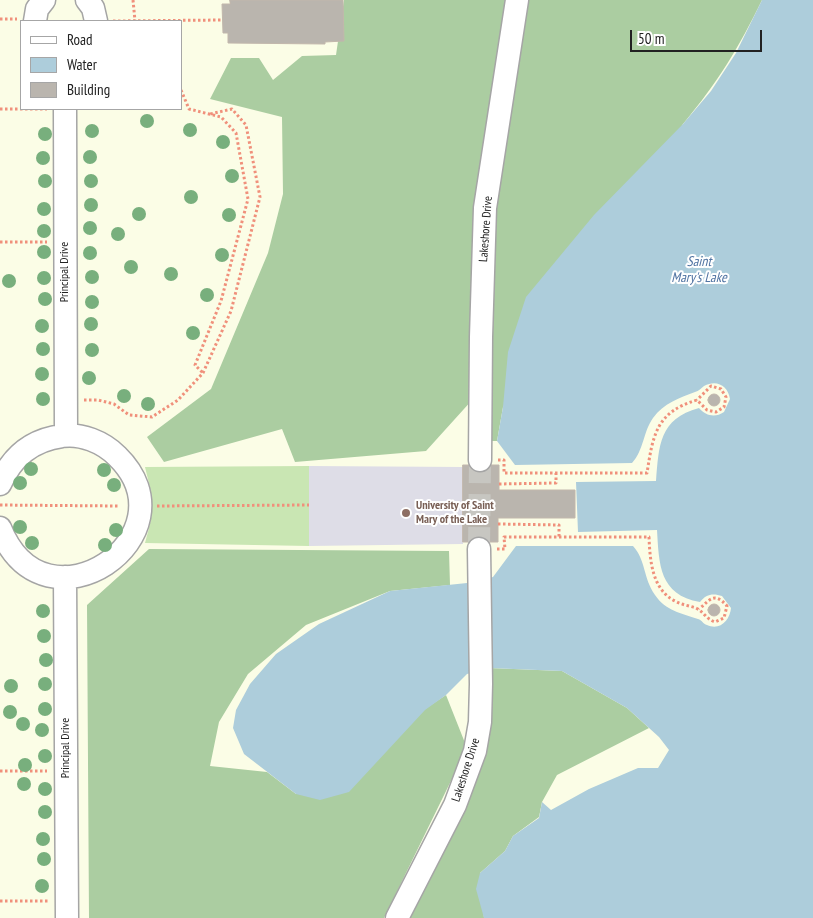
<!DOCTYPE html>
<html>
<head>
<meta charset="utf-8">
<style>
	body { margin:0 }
	#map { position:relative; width:813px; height:918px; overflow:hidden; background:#f1efe9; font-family:"PT Sans Narrow",sans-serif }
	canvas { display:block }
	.legend { position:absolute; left:20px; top:20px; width:162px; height:90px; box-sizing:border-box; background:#fff; border:1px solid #a6a6a6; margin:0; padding:6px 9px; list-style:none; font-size:15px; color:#212121 }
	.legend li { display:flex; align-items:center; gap:10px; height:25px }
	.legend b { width:25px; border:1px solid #a6a6a6 }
	.scale { position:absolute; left:630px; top:30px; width:132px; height:22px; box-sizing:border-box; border:2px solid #212121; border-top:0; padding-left:6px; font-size:15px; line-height:18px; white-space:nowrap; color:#212121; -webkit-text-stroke:4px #fff; paint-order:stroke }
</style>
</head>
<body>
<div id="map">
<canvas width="813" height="918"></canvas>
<ul class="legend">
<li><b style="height:6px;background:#fff"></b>Road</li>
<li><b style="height:14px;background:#adcddb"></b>Water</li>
<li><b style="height:14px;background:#bab5ae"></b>Building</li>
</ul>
<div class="scale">50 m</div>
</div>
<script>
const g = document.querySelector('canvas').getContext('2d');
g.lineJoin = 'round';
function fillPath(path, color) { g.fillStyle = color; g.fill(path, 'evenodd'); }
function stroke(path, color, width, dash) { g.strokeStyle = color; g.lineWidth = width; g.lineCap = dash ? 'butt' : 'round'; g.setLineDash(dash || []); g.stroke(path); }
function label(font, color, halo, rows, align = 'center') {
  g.font = font + ' "PT Sans Narrow",sans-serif'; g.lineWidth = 4; g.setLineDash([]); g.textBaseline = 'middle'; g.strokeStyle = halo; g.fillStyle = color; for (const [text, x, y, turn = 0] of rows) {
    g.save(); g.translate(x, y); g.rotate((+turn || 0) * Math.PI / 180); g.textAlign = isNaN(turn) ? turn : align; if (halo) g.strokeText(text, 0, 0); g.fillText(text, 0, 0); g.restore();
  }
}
const education = new Path2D(`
	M0 0H813V918H0ZM21 21H181V109H21Z`);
const grass = new Path2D(`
	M309 466V546L145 543C155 508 154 503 145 467Z`);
const forest = new Path2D(`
	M344 0H505L477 204 473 399 426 451 295 462 282 429 164 462 147 437 211 389 268 253 283 194 282 117 210 99 231 58H259L273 80 302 56 336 55Z
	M526 0H762C738 49 718 82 683 124L503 407 497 441H489L492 244Z
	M149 549 449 551 450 585 390 591 306 625 248 674 219 722 210 766 267 772 296 794 446 695 467 748 384 918H89L87 605Z
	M489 668 562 671 627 708 649 728 557 775 542 802 539 817 513 836 505 851 480 873 484 918H405L461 810Z`);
const plaza = new Path2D(`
	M309 466 463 467V544L309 546Z`);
const water = new Path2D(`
	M762 0H813V918H484L476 889 480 873 505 851 513 836 539 818 542 802 551 810 589 789 638 768H658L669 750 659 737 627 708 562 671 489 668 467 674 446 695 425 710 349 792 320 800 296 794 244 754 233 728 236 710 250 684 276 654 319 624 390 591 467 583 493 577 516 546H633C646 560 643 578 655 595 666 611 681 613 698 619 702 620 703 624 707 625 720 631 730 620 731 608L722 596C713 593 706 594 700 602 659 595 659 564 657 530L578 532 576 482 656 481C659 445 659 419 699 408 706 416 715 418 724 412L730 399C728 386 717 379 704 386 701 388 699 391 695 392 679 398 664 403 653 418 643 432 644 450 632 463L515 465 497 441 503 407 508 352 526 297 594 215 683 124 711 91 736 53Z`);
const building = new Path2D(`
	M230 0H343L344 41 325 42V44L228 43V33H223L222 4H230Z
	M708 400a6 6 0 1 1 12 0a6 6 0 1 1-12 0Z
	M463 465H499V490H575V518H498V542H463Z
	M708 610a6 6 0 1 1 12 0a6 6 0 1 1-12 0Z`);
const minorTunnel = new Path2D(`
	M479 549 480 460`);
const path = new Path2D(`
	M133 0 135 21
	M0 19H17
	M113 21 223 20
	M181 90 189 109 221 117 236 133 248 199 221 301 195 365 203 373
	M0 109H47
	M0 242H47
	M84 400H98L114 404 129 415 152 417 178 400 203 373 231 311 260 197 246 125 232 109 210 114
	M498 460H504V473H647C653 435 656 412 697 400L707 410 716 412 724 407 726 397 721 389 711 386 697 400
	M499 484 556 483V473
	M0 505 119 506
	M157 506 309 505
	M498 524 559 525V537
	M497 549H505L504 537H649C650 561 652 591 677 602 683 605 690 606 696 608 704 612 706 619 715 622L724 618 727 606C714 591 710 600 699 609
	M0 771H47
	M0 901H49`);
const minor = new Path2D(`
	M87 0 93 8 96 21
	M35 21 37 9 44 0
	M65 109 66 435
	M480 460 481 337 485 208 517 0
	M0 484C12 456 32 440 62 436 81 433 103 442 117 456 198 535 45 641 0 528
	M65 577 67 918
	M397 918 455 805 475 751 480 722 481 684 479 549`);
const trees = [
	[147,121],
	[190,130],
	[92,131],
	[45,134],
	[223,142],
	[90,157],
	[43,158],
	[232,176],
	[45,181],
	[91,181],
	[191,197],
	[91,205],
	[44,209],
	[139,214],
	[229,215],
	[90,228],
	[44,231],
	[118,234],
	[44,252],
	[90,253],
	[222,255],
	[131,267],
	[171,274],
	[92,277],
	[44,278],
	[9,281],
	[207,295],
	[45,299],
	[92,302],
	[91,324],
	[42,326],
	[193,333],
	[43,349],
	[92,350],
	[42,374],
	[89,378],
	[124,396],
	[43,399],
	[148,404],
	[31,469],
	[104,470],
	[20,483],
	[114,485],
	[20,527],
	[116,530],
	[32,543],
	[105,545],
	[43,611],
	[44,636],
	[46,660],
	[45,684],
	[11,686],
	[45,709],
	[10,712],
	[23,724],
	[42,730],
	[45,756],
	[25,765],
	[24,784],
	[45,789],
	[45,812],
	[43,839],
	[44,859],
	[42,886]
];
const markers = [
	[406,513,5,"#8d6e63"]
];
const streetNames = [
	["Lakeshore Drive",486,229,-86],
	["Principal Drive",65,272,-90],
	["Principal Drive",66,748,-90],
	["Lakeshore Drive",466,770,-72]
];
const educationNames = [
	["University of Saint",416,506],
	["Mary of the Lake",416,520]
];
const waterNames = [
	["Saint",699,262],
	["Mary's Lake",699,278]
];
fillPath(education, '#fbfde6');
fillPath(grass, '#c9e6b3');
fillPath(forest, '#abcda1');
fillPath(plaza, '#dedde7');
fillPath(water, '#adcddb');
fillPath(building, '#bab5ae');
stroke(building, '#c2b7ac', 1);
stroke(minorTunnel, '#c7c6c1', 22, [22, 11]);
stroke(minor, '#a5a5a5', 25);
stroke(path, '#f0907b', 3, [2.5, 2.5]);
stroke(minor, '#fff', 22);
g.fillStyle = '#78af7d';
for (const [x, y] of trees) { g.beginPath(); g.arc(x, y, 7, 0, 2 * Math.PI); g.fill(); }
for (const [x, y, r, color] of markers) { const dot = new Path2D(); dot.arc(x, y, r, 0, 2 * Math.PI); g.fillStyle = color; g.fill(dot); stroke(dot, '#fff', 2); }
label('12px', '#212121', '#fff', streetNames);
label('bold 12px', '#785e54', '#fff', educationNames, 'left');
label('italic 14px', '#5174a3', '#fff', waterNames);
</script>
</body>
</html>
